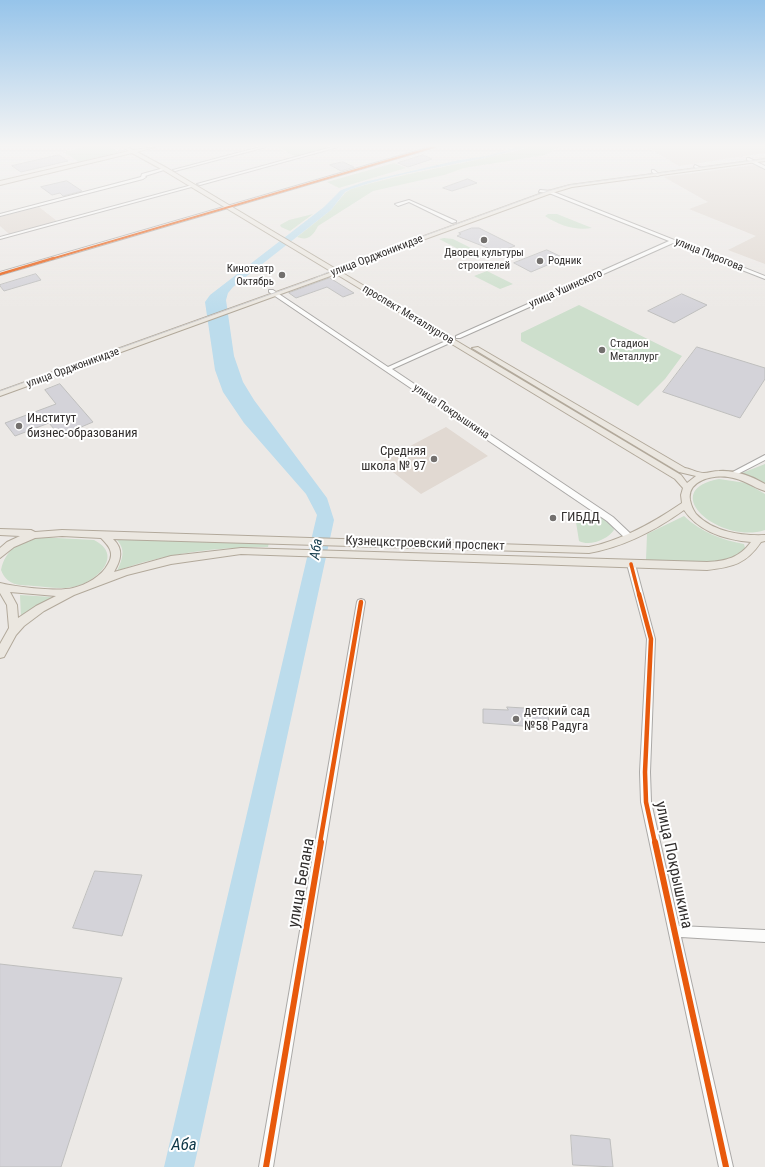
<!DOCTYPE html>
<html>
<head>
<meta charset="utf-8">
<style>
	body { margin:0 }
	canvas { display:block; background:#ece9e6 }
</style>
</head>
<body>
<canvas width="765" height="1167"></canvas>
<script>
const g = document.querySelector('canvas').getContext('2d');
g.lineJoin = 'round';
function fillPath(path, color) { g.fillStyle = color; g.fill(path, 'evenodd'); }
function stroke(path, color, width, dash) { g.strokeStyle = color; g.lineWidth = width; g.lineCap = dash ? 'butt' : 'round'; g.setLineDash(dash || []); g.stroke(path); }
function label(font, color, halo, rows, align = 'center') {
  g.font = font + ' "Roboto Condensed",sans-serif'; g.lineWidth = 4; g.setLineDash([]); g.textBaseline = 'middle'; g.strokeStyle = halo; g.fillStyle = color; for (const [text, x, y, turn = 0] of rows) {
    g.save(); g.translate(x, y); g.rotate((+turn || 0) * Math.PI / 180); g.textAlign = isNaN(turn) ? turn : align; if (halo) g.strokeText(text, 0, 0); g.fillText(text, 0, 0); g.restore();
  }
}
const built = new Path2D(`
	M647 147H765V153L679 166Z
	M755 165 765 170V264L728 250 756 236 689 209 708 202 664 177Z
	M39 207 57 221 9 234 0 226V217Z
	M446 427 488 456 421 494 380 462Z`);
const green = new Path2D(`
	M84 147H111L120 152 79 162 63 152Z
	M277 147H325L328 148 296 157Z
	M529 147H559L545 155 464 168 444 175 373 191 318 226C313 236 308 241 297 237L331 210 345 193 351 189C409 171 470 164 529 147Z
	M394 163 406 168 339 188 327 182Z
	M313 214 290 231 281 227 280 225 289 220Z
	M548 214H557L592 228C576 231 558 225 545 216Z
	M444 238 453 239 471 248 470 251H462L439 239Z
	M487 271 513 284 500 289 474 276Z
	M579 305 682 356 665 379 638 406 521 341V333Z
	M765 464V486L742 474V473Z
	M719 479 746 483 765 494V530C721 545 656 491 719 479Z
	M584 512C594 512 612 519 614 530 608 539 590 547 579 541L575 516 576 514Z
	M684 516C701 532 721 540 744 544L745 548C725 571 675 561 646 560L647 534Z
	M38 537 94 540C124 555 98 580 77 586 63 590 48 587 34 586 19 585 7 586 1 570 5 550 20 541 38 537Z
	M116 539 269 542 268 547C218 547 164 553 117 571 123 558 126 549 116 539Z
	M20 595 52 597 21 618Z`);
const water = new Path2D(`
	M517 147H528C470 164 408 169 351 189L345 192 331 210 233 287 228 293 226 300 234 356 243 382 254 400 327 498 334 520 194 1167H164L317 515 306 494 244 423 223 392 215 370 205 302 210 295 324 207 341 190 364 182 459 160 487 156Z`);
const building = new Path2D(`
	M59 155 68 161 21 172 12 166Z
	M423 155 432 159 408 167 398 163Z
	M343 162 354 167 341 171 330 165Z
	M468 179 477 183 452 191 443 188Z
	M67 181 82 191 63 196 60 193 52 195 41 187Z
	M472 228H479L515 246 498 252 457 236 461 234 459 233Z
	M547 250 564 258 531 272 514 263Z
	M36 274 41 280 4 291 0 286V285Z
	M330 278 354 293 343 297 327 287 296 298 289 293Z
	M682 294 707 305 674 323 648 311Z
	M697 347 765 368V379L740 418 663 392Z
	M60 384 93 422 60 436 49 423 15 436 5 423 56 404 45 390Z
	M507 707 524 708 525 712 548 714 549 728 483 723V709L508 710Z
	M95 871 142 875 122 936 73 928Z
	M0 964 122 978 61 1167H0Z
	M571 1135 610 1139 613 1167 573 1165Z`);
const minor = new Path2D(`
	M260 147H266L175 171 173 170Z
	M332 147H338L200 185 197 184Z
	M430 147H436L0 275V272Z
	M747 158H749L765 166V169L747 160Z
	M695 165 701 168 702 169 699 170 694 167Z
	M164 168 167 169 145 176 146 177 143 179 0 216V214L141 177 142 174Z
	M652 170H654L660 175 657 176 652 172Z
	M192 185 195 186 0 239V237Z
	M540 190 551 191 765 276V279L673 243 460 338H456V336L669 241 549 193 539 192Z
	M409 200 456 221V222L452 223 409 202 398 206 395 204Z
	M269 290H273L388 367 448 340H452V342L392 369 613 517 632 535 633 537 632 539H626L607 521 269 292Z
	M765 455V460L732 477H730L727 475Z
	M631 561 635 564 655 639 650 772 651 802 679 926 765 930V942L681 937 733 1167H719L641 802 640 772 647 639 627 564Z
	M361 599 364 600 365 602 273 1167H259L357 602 358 600Z`);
const major = new Path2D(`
	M122 147H127L133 150 155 147 137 152 167 168 336 269 347 264 548 191 570 185 765 159V161L572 187 552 193 351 266 341 272 681 475 687 483 696 476 679 472 472 348 478 347 685 468C691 469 698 473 704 473 708 473 714 471 719 471 735 470 752 476 765 484V491C752 487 744 479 728 477 713 475 687 480 690 500 691 505 693 510 696 514 713 532 742 536 765 535V541L761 542C746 564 733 567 707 570L241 554 171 564 127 575 74 595 44 611 24 626 16 635 4 657 0 658V644L9 628 7 605 0 593V583C17 587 57 592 73 588 86 585 102 576 108 564 115 553 109 546 101 538L62 536 35 538 14 547 0 558V548L7 542 20 536 0 535V529L31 530 35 532 62 530 589 547C623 540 654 522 682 503L681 495 683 488 675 479 336 274 0 396V391L332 272 163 170 132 153 0 185V181L129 151ZM684 510C699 532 726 540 751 542 739 558 726 561 707 562L241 548 171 556 114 572C121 560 124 549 113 539L589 553C624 547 656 530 684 510ZM10 592 56 596 36 606 18 618 17 605Z`);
const tram = new Path2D(`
	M0 391 313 279 346 264 548 191 569 185 765 159`);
const cyclewayFar4 = new Path2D(`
	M51 259 434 147`);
const cyclewayFar3 = new Path2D(`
	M0 274 54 258`);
const cyclewayFar2 = new Path2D(`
	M631 564 639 595`);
const cyclewayFar1 = new Path2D(`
	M639 594 651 639 645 772 646 802 655 843
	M320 843 361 602`);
const cycleway = new Path2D(`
	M655 842 726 1167
	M266 1167 321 842`);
const markers = [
	[484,240,4,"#73706e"],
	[540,261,4,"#73706e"],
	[282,275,4,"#73706e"],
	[602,350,4,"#73706e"],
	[19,426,4,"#73706e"],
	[434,459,4,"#73706e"],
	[553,518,4,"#73706e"],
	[516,719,4,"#73706e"]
];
const farPoinames = [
	["Дворец культуры",484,253,"center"],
	["строителей",484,266,"center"],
	["Родник",548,261],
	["Кинотеатр",274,269,"right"],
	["Октябрь",274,282,"right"],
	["Стадион",610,344],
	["Металлург",610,357]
];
const farStreetnames = [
	["улица Пирогова",709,255,22],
	["улица Орджоникидзе",377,256,-21],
	["улица Ушинского",566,289,-24],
	["проспект Металлургов",408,315,31],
	["улица Орджоникидзе",73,368,-20],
	["улица Покрышкина",451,412,34]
];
const poiNames = [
	["Институт",27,419],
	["бизнес-образования",27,434],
	["Средняя",426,452,"right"],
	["школа № 97",426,467,"right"],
	["ГИБДД",561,518],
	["детский сад",524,712],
	["№58 Радуга",524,727]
];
const streetNames = [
	["Кузнецкстроевский проспект",425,544,2]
];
const waterNames = [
	["Аба",317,549,-81]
];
const nearStreetnames = [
	["улица Покрышкина",673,865,78],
	["улица Белана",302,883,-80]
];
const nearWaternames = [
	["Аба",184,1146]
];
fillPath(built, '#e1d9d2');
fillPath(green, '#cddfcc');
fillPath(water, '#bcdcec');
fillPath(building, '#d4d3d9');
stroke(building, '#bfbfbe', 1);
stroke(minor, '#aba9a7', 2);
stroke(major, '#b2a99b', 2);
fillPath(minor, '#fcfcfb');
fillPath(major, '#ebe7e0');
stroke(tram, '#cccbcb', 1);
stroke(cyclewayFar4, '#e8590c', 2);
stroke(cyclewayFar3, '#e8590c', 2.5);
stroke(cyclewayFar2, '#e8590c', 3.5);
stroke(cyclewayFar1, '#e8590c', 4.5);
stroke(cycleway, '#e8590c', 6);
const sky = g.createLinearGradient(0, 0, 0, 310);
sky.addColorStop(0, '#96c4ea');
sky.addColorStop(0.47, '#f6f5f4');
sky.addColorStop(1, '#f6f5f400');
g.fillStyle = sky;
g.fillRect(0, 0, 765, 310);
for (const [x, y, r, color] of markers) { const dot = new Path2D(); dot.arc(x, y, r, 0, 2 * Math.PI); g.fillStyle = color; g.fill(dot); stroke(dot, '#fff', 1.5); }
label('11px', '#322f2e', '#fff', farPoinames, 'left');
label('11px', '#322f2e', '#fff', farStreetnames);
label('13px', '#322f2e', '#fff', poiNames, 'left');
label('13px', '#322f2e', '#fff', streetNames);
label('italic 14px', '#0e3747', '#fff', waterNames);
label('16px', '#322f2e', '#fff', nearStreetnames);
label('italic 17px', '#0e3747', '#fff', nearWaternames);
</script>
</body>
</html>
